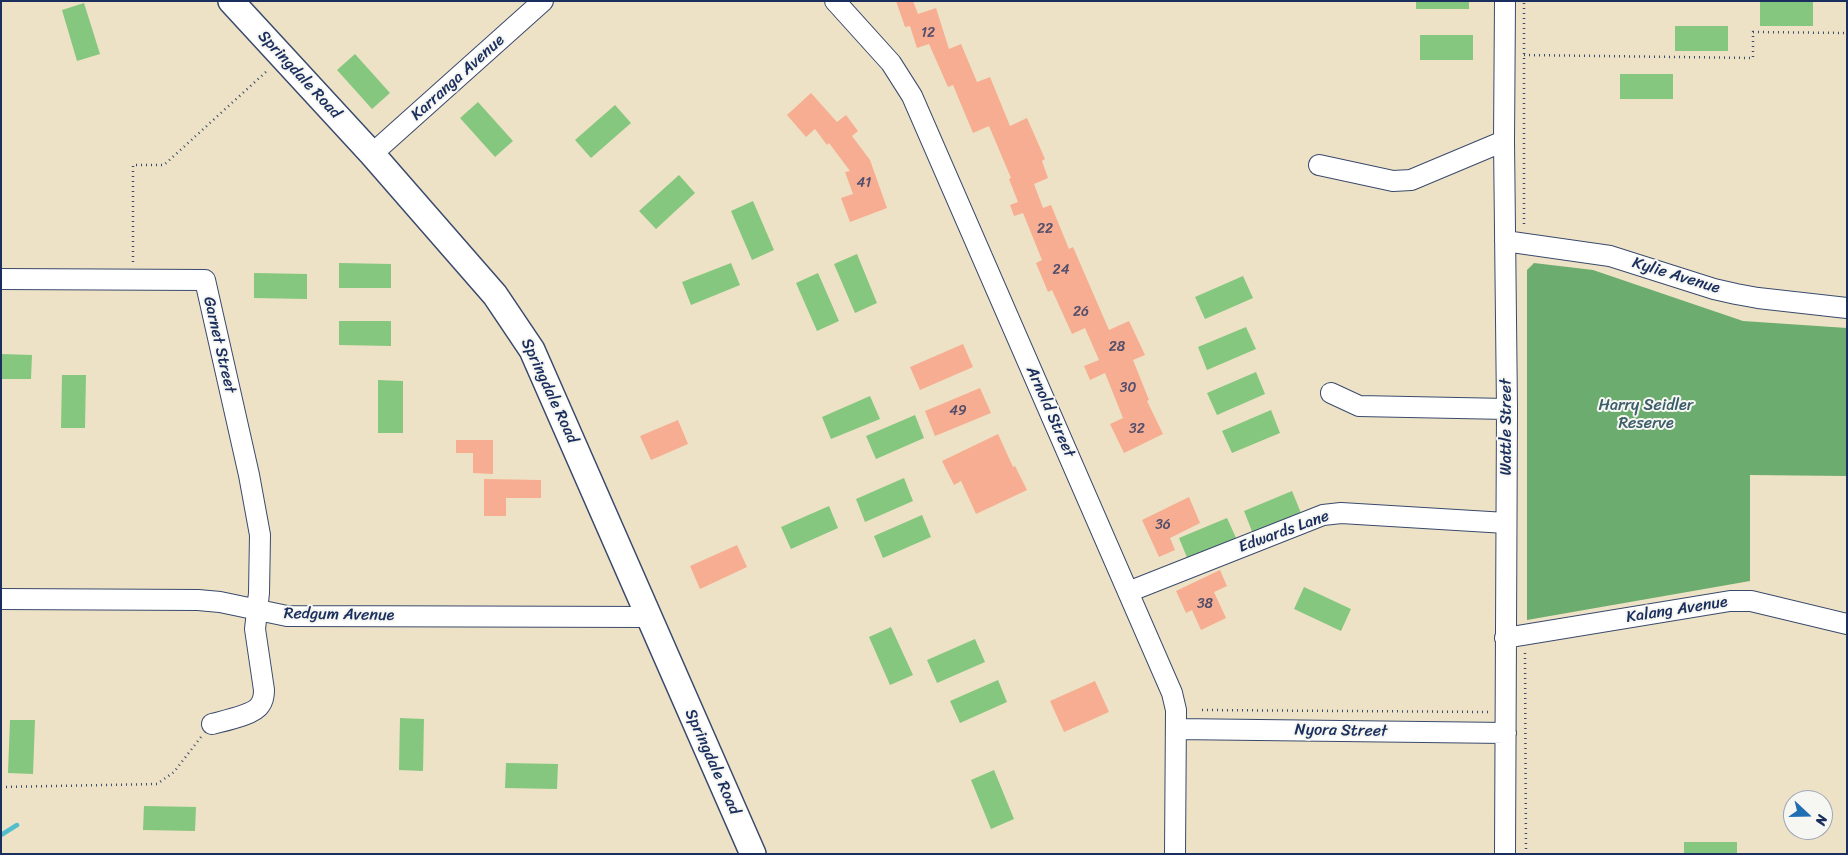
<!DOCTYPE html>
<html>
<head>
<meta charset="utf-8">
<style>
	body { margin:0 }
	#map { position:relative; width:1848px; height:855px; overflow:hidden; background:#ede2c5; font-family:Sriracha,sans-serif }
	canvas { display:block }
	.frame { position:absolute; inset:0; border:2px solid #1b2f5e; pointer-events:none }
	.north { position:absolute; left:1783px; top:790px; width:50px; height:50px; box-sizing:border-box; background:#f6f6f2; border:1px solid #9ea6b7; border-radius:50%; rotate:111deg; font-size:14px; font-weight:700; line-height:20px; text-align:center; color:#1b2f5e }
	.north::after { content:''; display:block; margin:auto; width:18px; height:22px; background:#1f6fb2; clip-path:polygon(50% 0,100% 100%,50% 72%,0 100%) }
</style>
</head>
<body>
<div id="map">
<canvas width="1848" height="855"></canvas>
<div class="frame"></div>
<div class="north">N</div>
</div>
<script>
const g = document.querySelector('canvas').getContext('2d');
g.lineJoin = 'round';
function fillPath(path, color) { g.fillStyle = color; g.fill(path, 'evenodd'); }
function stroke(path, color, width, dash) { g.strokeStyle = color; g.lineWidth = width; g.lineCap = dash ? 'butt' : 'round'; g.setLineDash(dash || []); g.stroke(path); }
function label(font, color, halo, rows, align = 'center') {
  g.font = font + ' Sriracha,sans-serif'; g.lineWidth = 4; g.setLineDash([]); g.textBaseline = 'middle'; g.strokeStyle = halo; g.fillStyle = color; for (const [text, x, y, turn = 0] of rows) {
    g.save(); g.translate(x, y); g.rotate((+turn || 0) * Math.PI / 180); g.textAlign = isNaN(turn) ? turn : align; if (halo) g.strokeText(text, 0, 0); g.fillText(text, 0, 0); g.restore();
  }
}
const green = new Path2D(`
	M1416 1H1469V9H1416Z
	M1760 1H1813V26H1760Z
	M84 3 100 54 77 61 62 10Z
	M1675 26H1728V51H1675Z
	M1420 35H1473V60H1420Z
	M355 54 390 93 372 109 337 70Z
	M1620 74H1673V99H1620Z
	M478 102 513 141 495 157 460 118Z
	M615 105 631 123 591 158 575 140Z
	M679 175 695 193 656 229 639 211Z
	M753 201 774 250 752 260 731 211Z
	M857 254 877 303 855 313 834 264Z
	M339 263 391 264V288H339Z
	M731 263 740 285 691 305 682 282Z
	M254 273 307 274V299L254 298Z
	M818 273 839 321 817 331 796 283Z
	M1243 276 1253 298 1205 319 1195 297Z
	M339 321H391V346L339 345Z
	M1246 327 1256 349 1207 370 1198 347Z
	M1 354 32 355 31 379H1Z
	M1256 372 1265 394 1217 415 1207 393Z
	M62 375H86L85 428H61Z
	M378 380 403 381V433H378Z
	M870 396 880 419 831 439 822 417Z
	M1271 410 1280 433 1232 453 1222 431Z
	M915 415 924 438 876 459 866 436Z
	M904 478 913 501 865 522 856 499Z
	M1292 491 1301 513 1253 534 1244 511Z
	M829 506 838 528 791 549 781 527Z
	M922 515 931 537 883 558 874 536Z
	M1227 518 1237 540 1188 560 1179 538Z
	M1304 587 1351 609 1341 631 1294 609Z
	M891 627 913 675 890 685 869 637Z
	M975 639 985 662 937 683 927 660Z
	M998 680 1007 702 960 723 950 701Z
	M400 718 424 719 423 771 399 770Z
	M10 720H35L33 774 8 773Z
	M506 763 558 764 557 789 505 788Z
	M994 770 1014 819 991 829 971 780Z
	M144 806 196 807 195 831 143 830Z
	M1684 842H1737V854H1684Z`);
const forest = new Path2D(`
	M1534 263 1593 270 1743 321 1847 328V476L1750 475V581L1527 620V270Z`);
const stream = new Path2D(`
	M1 835 17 825`);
const building = new Path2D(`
	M896 1H913L918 14 936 8 949 49 961 44 977 82 990 77 1010 126 1027 118 1045 159 1042 161 1048 178 1034 184 1043 208 1051 205 1069 249 1073 247 1109 330 1129 321 1145 355 1133 360 1149 400 1147 401 1163 434 1124 453 1110 424 1123 418 1105 373 1090 380 1084 366 1099 360 1085 328 1072 334 1052 290 1048 292 1036 263 1042 260 1023 213 1014 216 1010 205 1018 202 1009 179 1011 178 989 126 973 133 953 85 948 87 929 44 917 48 910 26 905 27Z
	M811 93 837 122 846 115 858 131 852 136 870 160 887 208 850 222 841 198 853 194 845 172 850 171 829 143 827 145 815 129 806 137 787 115Z
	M963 344 973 367 920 390 910 367Z
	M980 388 991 413 935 436 925 411Z
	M678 420 688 444 651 460 640 436Z
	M998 434 1013 467 1015 466 1027 490 976 514 961 481 954 485 942 461Z
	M456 440H493V474L473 473V453H456Z
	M484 479 541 480V498H506V516H484Z
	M1189 497 1200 523 1170 538 1175 550 1159 557 1142 520Z
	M737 545 747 567 700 589 690 566Z
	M1220 570 1227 586 1214 592 1226 618 1201 630 1192 610 1186 613 1176 591Z
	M1095 681 1109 712 1064 732 1050 701Z`);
const path = new Path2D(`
	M1524 55 1753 58V32L1847 33
	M1524 224V1
	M133 262V165H164L268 70
	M1525 653 1526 854
	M1202 710 1488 712
	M1 787 157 784 174 772 201 737`);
const minor = new Path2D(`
	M835 1 891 63 912 96 1172 693 1176 710 1175 854
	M372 154 543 1
	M1319 165 1393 181 1411 180 1504 141
	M1505 241 1610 256 1714 289 1736 294 1758 298 1847 308
	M1 279 205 280 249 475 260 535 259 593 255 629 264 690C264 695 263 701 260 705 254 715 223 721 212 724
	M1331 393 1359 406 1507 409
	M1128 592 1323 515 1341 513 1506 523
	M1 599 198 600 220 602 287 616 649 617
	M1505 638 1730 601H1751L1847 624
	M1176 729 1506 733
	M1505 854 1507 409 1504 141 1505 1`);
const major = new Path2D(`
	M231 1 372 154 495 295 532 350 753 854`);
const numberNames = [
	["12",928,33],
	["41",864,183],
	["22",1045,229],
	["24",1061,270],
	["26",1081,312],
	["28",1117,347],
	["30",1128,388],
	["49",958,411],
	["32",1137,429],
	["36",1163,525],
	["38",1205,604]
];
const streetNames = [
	["Springdale Road",299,75,47],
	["Karranga Avenue",458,78,-42],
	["Kylie Avenue",1676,276,17],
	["Garnet Street",219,345,77],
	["Springdale Road",549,391,65],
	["Arnold Street",1050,412,66],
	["Wattle Street",1507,427,-90],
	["Edwards Lane",1284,532,-20],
	["Kalang Avenue",1677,610,-9],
	["Redgum Avenue",339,615,1],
	["Nyora Street",1341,731,1],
	["Springdale Road",712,762,66]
];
const parkNames = [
	["Harry Seidler",1646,406],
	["Reserve",1646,424]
];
fillPath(green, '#86c77f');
fillPath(forest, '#6cac6e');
stroke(stream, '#52bdcd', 4.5);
fillPath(building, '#f7ad91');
stroke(minor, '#3a4a6d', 22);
stroke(major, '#3a4a6d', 28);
stroke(path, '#3a4a6d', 2.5, [1, 4]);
stroke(minor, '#fff', 20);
stroke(major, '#fff', 25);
label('14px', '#524e6b', null, numberNames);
label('16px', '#1b2f5e', '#f6f6f2', streetNames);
label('16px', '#3b5d68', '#f6f6f2', parkNames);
</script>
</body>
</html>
